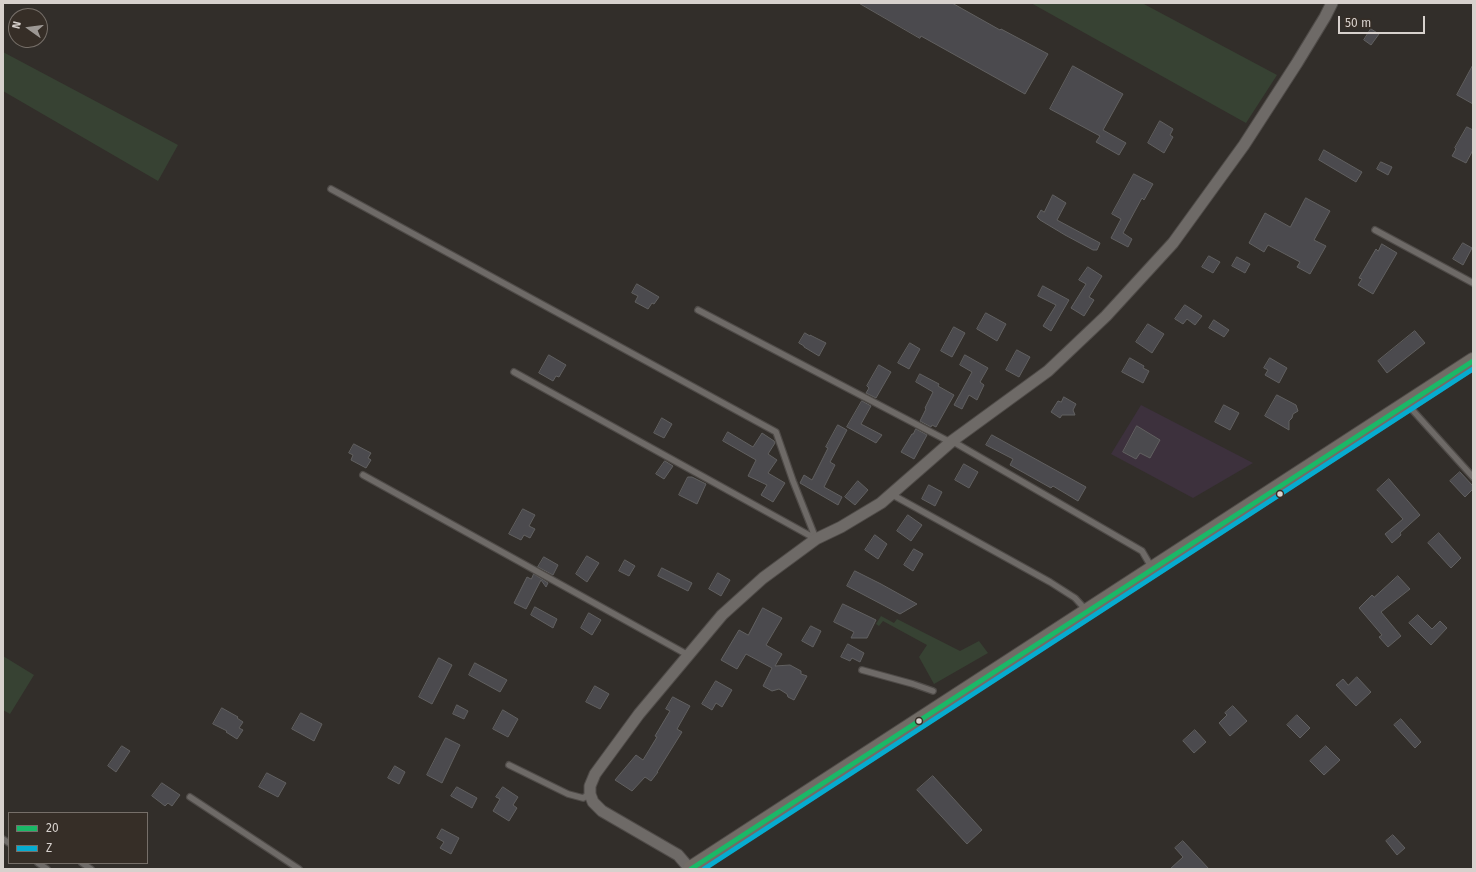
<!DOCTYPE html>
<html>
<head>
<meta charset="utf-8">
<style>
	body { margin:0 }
	#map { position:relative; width:1476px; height:872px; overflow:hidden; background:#322e2a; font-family:"Fira Sans",sans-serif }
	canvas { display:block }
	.frame { position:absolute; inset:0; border:4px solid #d7d1cd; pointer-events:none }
	.legend { position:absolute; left:8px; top:812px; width:140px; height:52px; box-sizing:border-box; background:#362e27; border:1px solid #766f69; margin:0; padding:5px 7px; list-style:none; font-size:12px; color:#d7d1cd }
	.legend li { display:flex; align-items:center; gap:8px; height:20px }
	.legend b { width:20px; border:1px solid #766f69 }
	.north { position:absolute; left:8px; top:8px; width:40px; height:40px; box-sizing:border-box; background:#362e27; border:1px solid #766f69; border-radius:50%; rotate:284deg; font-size:11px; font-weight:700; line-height:16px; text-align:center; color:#d7d1cd }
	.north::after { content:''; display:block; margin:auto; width:14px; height:18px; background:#9d9894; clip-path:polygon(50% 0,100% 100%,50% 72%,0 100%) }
	.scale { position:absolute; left:1338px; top:16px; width:87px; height:18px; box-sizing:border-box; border:2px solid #d7d1cd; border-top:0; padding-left:5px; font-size:12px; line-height:14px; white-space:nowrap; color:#d7d1cd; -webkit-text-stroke:3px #362e27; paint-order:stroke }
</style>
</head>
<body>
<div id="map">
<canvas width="1476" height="872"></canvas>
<div class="frame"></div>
<ul class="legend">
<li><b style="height:5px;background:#1ab867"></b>20</li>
<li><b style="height:5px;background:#06acd0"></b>Z</li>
</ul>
<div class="north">N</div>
<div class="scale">50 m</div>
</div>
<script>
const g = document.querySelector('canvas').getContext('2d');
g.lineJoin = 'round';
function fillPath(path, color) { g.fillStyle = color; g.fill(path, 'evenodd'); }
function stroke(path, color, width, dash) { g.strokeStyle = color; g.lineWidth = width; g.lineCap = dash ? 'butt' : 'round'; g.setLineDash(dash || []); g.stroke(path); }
const commercial = new Path2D(`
	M1141 405 1253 463 1193 498 1111 454Z`);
const green = new Path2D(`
	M1031 3H1142L1277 75 1246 123Z
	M3 52 178 145 158 181 3 91Z
	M881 616 894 623 897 619 960 651 979 641 988 653 934 684 919 657 927 645 883 621 879 626 876 624Z
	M3 656 34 675 10 714 3 710Z`);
const building = new Path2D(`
	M859 3H952L1000 30 1001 29 1048 54 1025 94 921 36 920 38Z
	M1371 29 1379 34 1371 45 1364 40Z
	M1473 65V104L1457 95Z
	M1073 66 1123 94 1103 130 1126 143 1119 155 1096 142 1100 136 1050 109Z
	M1160 121 1173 129 1170 135 1173 137 1164 153 1148 143Z
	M1467 127 1473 130V150L1466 163 1452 156 1456 149 1455 148Z
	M1324 150 1362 172 1356 182 1319 160Z
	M1381 162 1392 167 1388 175 1377 169Z
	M1134 174 1153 184 1144 200 1142 198 1123 233 1132 239 1128 247 1111 238 1121 219 1112 214Z
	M1053 195 1066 203 1057 220 1100 243 1097 250H1093L1065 235 1040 220 1037 217 1041 210 1044 212Z
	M1306 198 1330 211 1314 240 1326 246 1310 274 1297 267 1300 262 1268 245 1264 252 1249 243 1265 213 1290 227Z
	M1463 243 1472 248 1463 265 1453 259Z
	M1382 244 1397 253 1373 294 1358 285 1362 279 1359 278 1376 249 1378 251Z
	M1209 256 1220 262 1213 273 1202 267Z
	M1237 257 1250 264 1245 273 1232 266Z
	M1088 267 1102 276 1089 297 1094 300 1084 316 1071 308 1086 284 1079 280Z
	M637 284 659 297 654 304 652 303 648 309 635 302 638 296 632 293Z
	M1043 286 1069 300 1051 331 1043 326 1056 305 1038 296Z
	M1185 305 1202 316 1195 325 1187 319 1183 324 1175 319Z
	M986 313 1006 324 997 341 977 329Z
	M1214 320 1229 330 1224 337 1209 328Z
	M1148 324 1164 334 1152 353 1136 342Z
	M954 327 965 333 952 357 941 351Z
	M1415 331 1425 343 1387 373 1378 361Z
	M805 333 810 336V335L826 343 819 356 804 347V346L799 343Z
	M910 343 920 349 909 369 898 363Z
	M1017 350 1030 357 1019 377 1006 370Z
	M549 355 566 365 559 377 556 376 553 381 539 373Z
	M965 355 988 368 980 382 984 385 977 400 969 395 962 409 954 405 972 372 960 365Z
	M1130 358 1144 366 1143 368 1149 371 1143 383 1122 372Z
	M1270 358 1287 368 1279 383 1265 375 1268 370 1264 368Z
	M879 365 891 372 876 398 866 393 869 388 867 386Z
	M920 374 939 384 938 386 954 395 936 427 932 425 931 427 920 421 926 409 925 408 933 392 916 382Z
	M1277 395 1296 405 1298 411 1293 414 1292 418 1289 421V430L1265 416Z
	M1064 397 1076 404 1073 410 1075 415H1062L1060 418 1051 412 1058 401 1061 402Z
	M862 401 871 406 861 424 882 435 876 443 847 427Z
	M1224 405 1239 413 1230 430 1215 422Z
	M662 418 672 424 664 438 654 433Z
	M838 425 847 430 830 462 835 465 824 487 842 497 838 505 800 483 804 475 812 480 828 448 826 447Z
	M1137 426 1160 440 1150 458 1140 453 1136 459 1123 452Z
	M916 429 927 435 914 459 901 452 912 434H913Z
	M728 432 753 447 762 433 774 441 775 443 768 454 777 460 768 473 785 483 773 502 761 495 767 485 748 476 756 460 723 441Z
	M992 435 1086 487 1078 501 1053 486 1051 488 1010 465 1013 459 986 445Z
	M354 444 371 453 368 458 371 460 366 468 351 460 353 455 349 453Z
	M665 461 673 466 664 479 656 474Z
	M964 464 978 472 969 488 955 480Z
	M1460 472 1473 486V489L1465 497 1450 481Z
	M688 477H692L706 484 697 504 679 495Z
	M1389 479 1420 515 1400 533 1401 535 1392 543 1385 534 1403 519 1377 490Z
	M858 481 868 490 855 505 845 497Z
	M929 485 942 492 935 506 922 499Z
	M523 509 535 515 529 526 535 529 530 538 524 535 521 540 509 534Z
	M908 515 922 525 911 541 897 531Z
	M1439 533 1461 558 1451 568 1428 543Z
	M875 535 887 544 878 559 865 550Z
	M914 549 923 554 913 571 904 565Z
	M587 556 599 563 587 582 576 574Z
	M544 557 558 565 553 575 538 567Z
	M625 560 635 566 629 576 619 571Z
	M662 568 692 583 688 591 658 576Z
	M855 571 881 584 917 604 900 614 847 586Z
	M718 573 730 580 721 596 709 589Z
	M534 574 548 583 546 587 541 580 526 609 514 603 527 577 531 579Z
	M1398 576 1410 589 1381 612 1401 636 1388 647 1379 637 1382 635 1359 608 1372 595 1374 597Z
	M843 604 876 620 867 638H851L854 632 834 622Z
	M535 607 557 619 553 628 531 615Z
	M763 608 782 618 766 645 782 654 775 666 790 665 801 671V674L807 676 794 700 788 697 787 694 779 689 772 691 763 686 772 668 746 654 737 669 721 660 739 630 748 635Z
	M589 613 601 620 592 635 581 628Z
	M1418 615 1432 629 1440 621 1447 628 1431 645 1409 623Z
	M811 626 821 631 813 647 802 641Z
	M848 644 864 653 860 662 852 658 850 661 841 657Z
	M439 658 452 665 432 704 419 697Z
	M475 663 507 680 500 692 469 675Z
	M1357 677 1371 692 1356 706 1336 685 1343 679 1348 685Z
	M716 681 732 690 722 707 716 703 712 710 702 704Z
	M595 686 609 694 600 709 586 702Z
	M673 697 690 706 677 729 682 732 657 772H658L651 781 645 777 632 791 615 780 636 755 643 760 657 737 655 736 670 711 666 709Z
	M457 705 468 711 464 719 453 714Z
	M1233 706 1247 721 1230 736 1219 723 1227 715 1225 713Z
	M222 708 238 717 237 718 243 722 239 728 243 730 237 739 226 732 227 731 213 724Z
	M503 710 518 719 508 737 493 729Z
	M301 713 322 724 314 741 292 729Z
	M1297 715 1310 728 1300 738 1287 725Z
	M1401 719 1421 742 1415 748 1394 725Z
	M1195 730 1206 742 1194 753 1183 741Z
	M446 738 460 745 442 783 427 775Z
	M122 746 130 751 116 772 108 766Z
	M1326 746 1340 760 1324 775 1310 761Z
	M395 766 405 772 399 784 388 778Z
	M267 773 286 783 278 797 259 787Z
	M933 776 982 830 967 844 917 790Z
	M162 783 180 795 172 806 168 803 165 806 152 796Z
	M457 787 477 798 472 808 451 796Z
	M503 787 518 797 513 805 517 808 509 821 493 811 500 799 496 797Z
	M442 829 459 838 451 854 440 848 444 842 437 838Z
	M1393 835 1405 848 1397 855 1386 841Z
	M1183 841 1209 869H1170L1183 857 1175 848Z`);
const lane = new Path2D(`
	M331 189 776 432 793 481 816 539
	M1375 230 1473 283
	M698 310 950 442
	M514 372 816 539
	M1407 404 1473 477
	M952 441 1142 551 1152 568
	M363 475 688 655
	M891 494 1050 582 1075 598 1086 610
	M862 670 913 684 933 691
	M509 765 568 794 583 798 590 794
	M190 797 299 869
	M3 839 9 843
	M38 863 47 869
	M82 863 91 869`);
const street = new Path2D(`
	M690 869 678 855 602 811 593 802 590 794V786L595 774 639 714 722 615 763 578 816 539 841 527 881 503 952 441 1048 371 1106 316 1173 243 1244 145 1297 63 1325 17 1332 3`);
const secondary = new Path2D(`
	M691 869 1473 361`);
const bus1 = new Path2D(`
	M691 869 1473 361`);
const bus2 = new Path2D(`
	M704 869 1473 369`);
const markers = [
	[1280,494,3.5,"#d7d1cd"],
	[919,721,3.5,"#d7d1cd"]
];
fillPath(commercial, '#3d313d');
fillPath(green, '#374233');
fillPath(building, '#4b4a4e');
stroke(building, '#616060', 1);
stroke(lane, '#4f4b48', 8);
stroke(street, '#4f4b48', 13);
stroke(secondary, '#4f4b48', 18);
stroke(lane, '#6e6a67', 5.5);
stroke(street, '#6e6a67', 11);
stroke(secondary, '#716c66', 16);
stroke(bus1, '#1ab867', 5);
stroke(bus2, '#06acd0', 5);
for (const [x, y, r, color] of markers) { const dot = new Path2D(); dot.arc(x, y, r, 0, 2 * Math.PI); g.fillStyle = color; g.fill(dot); stroke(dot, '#362e27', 1.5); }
</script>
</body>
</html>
